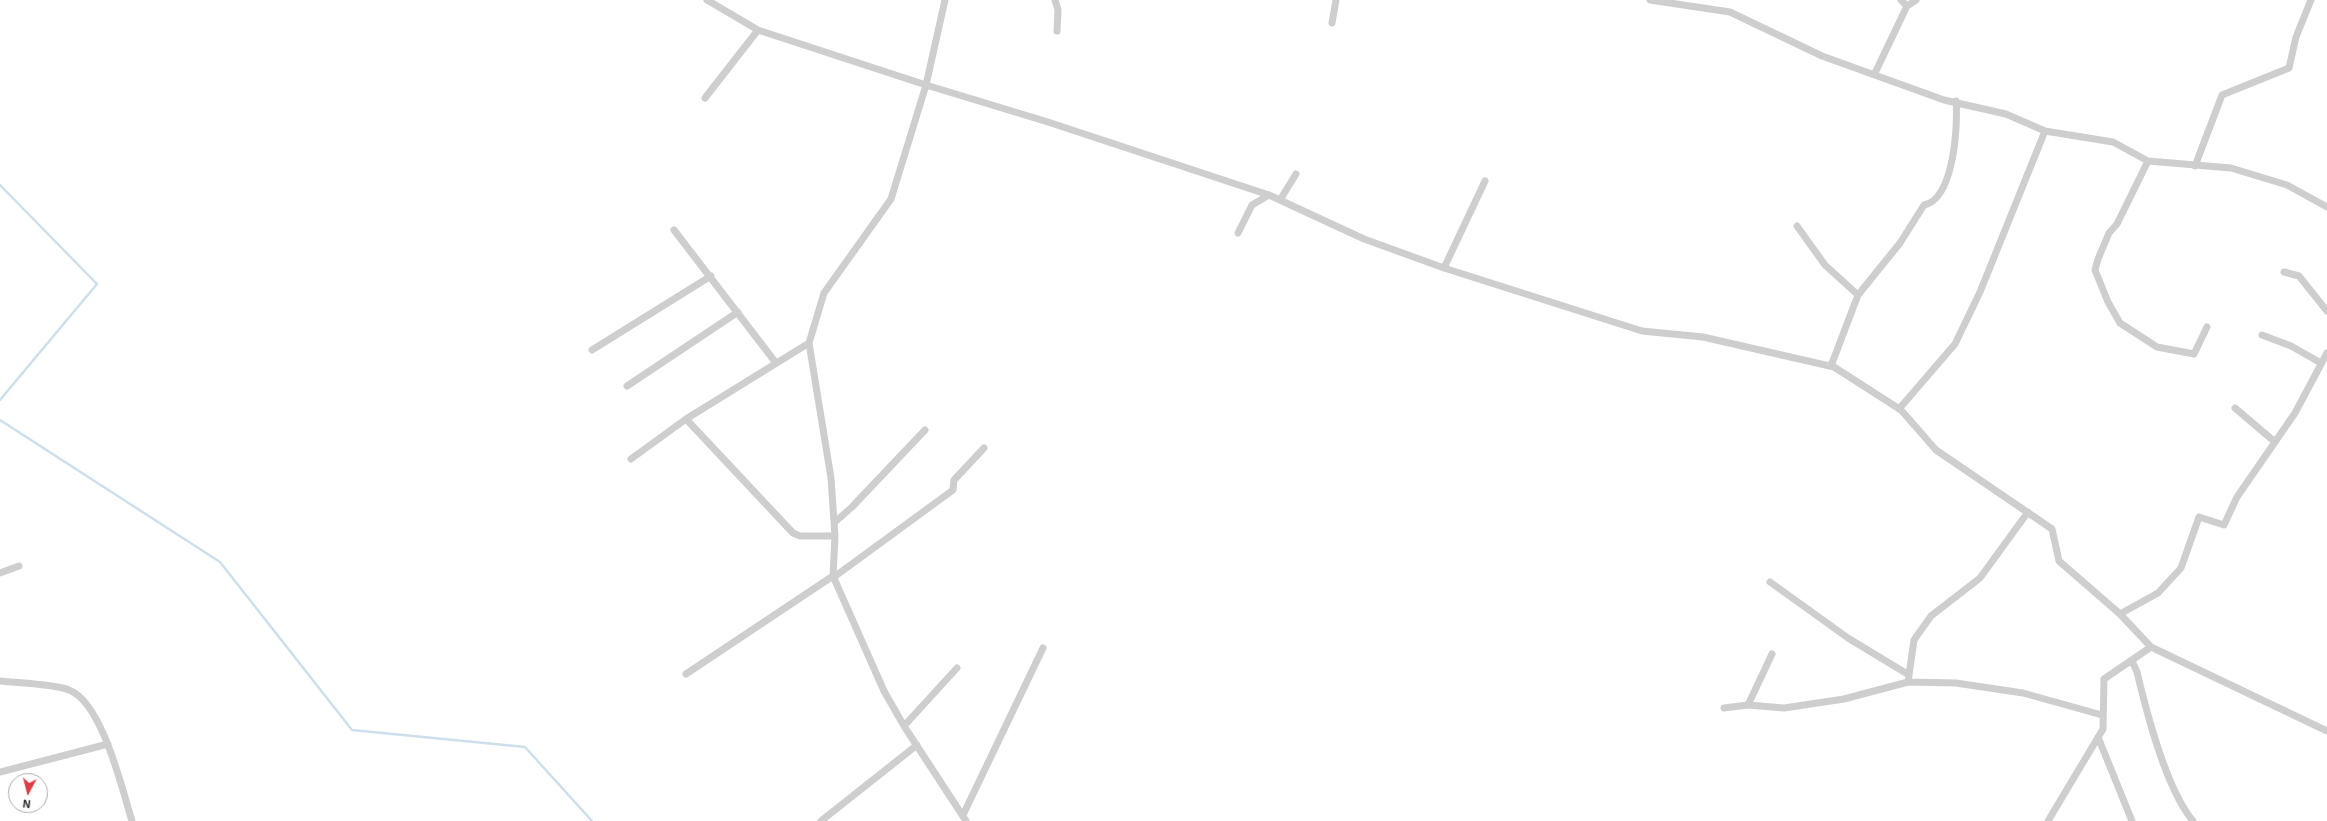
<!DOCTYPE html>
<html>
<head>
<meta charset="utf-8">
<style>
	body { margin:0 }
	#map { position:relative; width:2327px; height:821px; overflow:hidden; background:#fff; font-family:"Exo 2",sans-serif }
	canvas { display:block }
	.north { position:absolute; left:8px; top:773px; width:40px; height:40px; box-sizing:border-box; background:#fff; border:1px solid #adadad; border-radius:50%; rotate:187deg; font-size:11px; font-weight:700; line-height:16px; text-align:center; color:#313131 }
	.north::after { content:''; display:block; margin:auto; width:14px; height:18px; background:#dc3e47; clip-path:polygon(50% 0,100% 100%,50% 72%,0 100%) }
</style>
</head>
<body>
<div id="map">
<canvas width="2327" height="821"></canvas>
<div class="north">N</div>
</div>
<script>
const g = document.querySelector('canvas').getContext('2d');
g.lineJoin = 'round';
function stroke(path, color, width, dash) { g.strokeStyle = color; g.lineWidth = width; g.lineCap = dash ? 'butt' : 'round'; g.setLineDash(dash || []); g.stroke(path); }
const stream = new Path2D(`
	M0 185 97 284 0 400
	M0 420 220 562 352 730 525 747 592 821`);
const street = new Path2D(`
	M707 0 758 30 926 85 1048 122 1269 195 1364 239 1444 268 1642 331 1703 337 1834 367 1901 410 1936 450 2052 529 2059 561 2120 614 2151 647 2327 731
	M945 0 926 85 891 199 824 293 809 343 831 478 835 536 833 576 884 691 904 726 966 821
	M1055 0 1058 10 1057 31
	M1650 0 1730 12 1822 56 1944 100 2006 114 2045 131 2113 142 2148 161 2231 168 2287 185 2327 207
	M1901 0 1907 6
	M1332 23 1336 0
	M1875 73 1907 6 1916 0
	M705 98 758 30
	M2148 161 2117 224 2109 233 2098 259 2095 270 2108 302 2120 323 2157 347 2194 354 2207 327
	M2195 166 2222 95 2289 68 2296 37 2311 0
	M1280 200 1296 174
	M1797 226 1825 265 1858 295
	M674 230 776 363
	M1238 233 1252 205 1269 195
	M1444 268 1485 181
	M2284 272 2299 276 2327 311
	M2262 335 2291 346 2321 363
	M592 350 711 276
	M1831 366 1858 295 1900 243 1924 205C1954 199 1958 126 1956 101
	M627 386 738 312
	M2235 408 2275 442
	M1899 409 1955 344 1980 292 2045 131
	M686 419 793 533 800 536H835
	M631 459 686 419 809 343
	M835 522 852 507 925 430
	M0 573 19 566
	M834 577 953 490 954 480 984 448
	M1770 582 1848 638 1909 675
	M2120 614 2158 593 2181 568 2199 517 2224 525 2237 497 2295 413 2327 353
	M2132 661 2137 672C2147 714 2166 789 2193 821
	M686 674 833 576
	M0 681C17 683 55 684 69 690 102 702 122 789 132 821
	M1908 682 1914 640 1931 616 1980 578 2028 512
	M1748 705 1772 654
	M1724 708 1748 705 1784 708 1844 699 1908 682 1956 683 2023 693 2102 715
	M904 726 957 668
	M2098 737 2132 821
	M0 772 108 744
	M963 815 1043 648
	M821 821 917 745
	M2048 821 2103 729 2104 679 2151 647`);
stroke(stream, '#cddfeb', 2.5);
stroke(street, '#cecece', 7);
</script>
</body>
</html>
